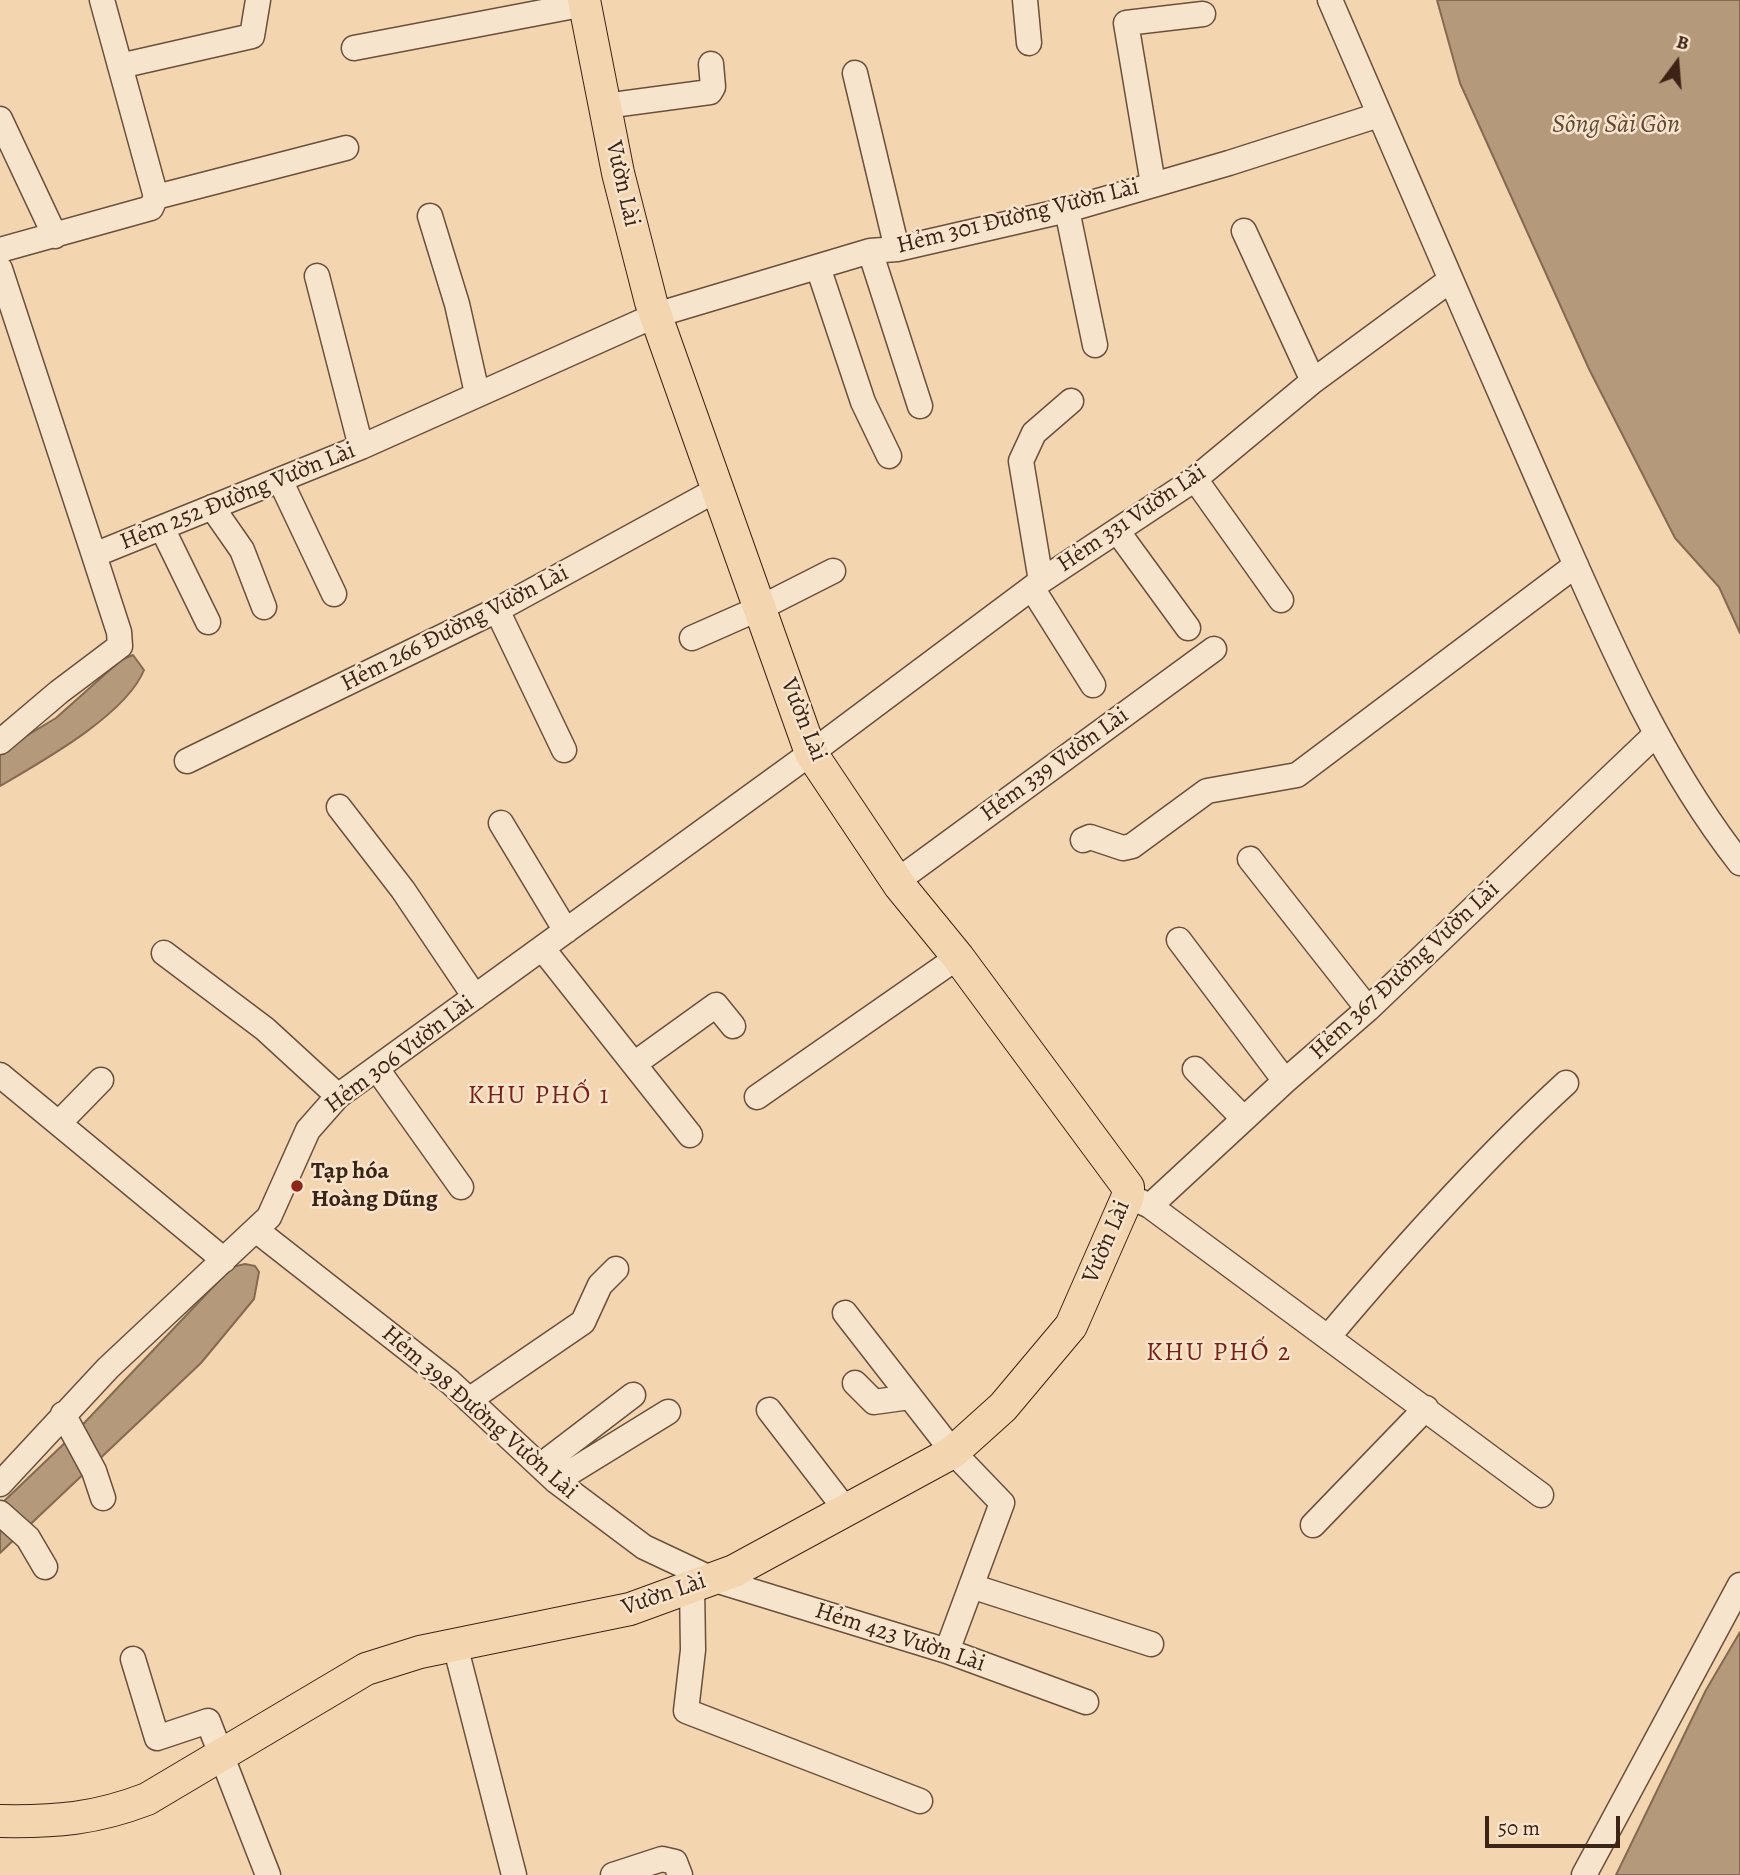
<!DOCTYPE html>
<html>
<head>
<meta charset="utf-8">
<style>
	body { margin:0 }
	#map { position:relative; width:1740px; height:1875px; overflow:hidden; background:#f3d6b0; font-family:Alegreya,serif }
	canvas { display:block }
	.north { position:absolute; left:1642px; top:28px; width:70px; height:70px; -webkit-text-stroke:5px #f7e4cc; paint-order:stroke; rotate:16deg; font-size:19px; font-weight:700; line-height:28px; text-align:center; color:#3d2315 }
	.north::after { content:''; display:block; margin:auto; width:24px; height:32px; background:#3d2315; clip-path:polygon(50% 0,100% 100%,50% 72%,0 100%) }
	.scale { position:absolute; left:1485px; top:1816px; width:135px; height:32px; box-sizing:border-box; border:4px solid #3d2315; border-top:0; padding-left:9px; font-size:21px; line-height:24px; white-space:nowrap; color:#3d2315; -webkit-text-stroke:5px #f7e4cc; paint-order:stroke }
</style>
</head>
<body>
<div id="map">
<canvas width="1740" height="1875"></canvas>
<div class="north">B</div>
<div class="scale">50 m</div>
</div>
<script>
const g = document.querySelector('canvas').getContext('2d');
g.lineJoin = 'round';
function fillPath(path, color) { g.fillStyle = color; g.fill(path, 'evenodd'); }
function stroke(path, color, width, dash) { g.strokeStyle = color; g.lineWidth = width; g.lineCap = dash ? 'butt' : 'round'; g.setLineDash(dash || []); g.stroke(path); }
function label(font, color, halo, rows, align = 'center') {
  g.font = font + ' Alegreya,serif'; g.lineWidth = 5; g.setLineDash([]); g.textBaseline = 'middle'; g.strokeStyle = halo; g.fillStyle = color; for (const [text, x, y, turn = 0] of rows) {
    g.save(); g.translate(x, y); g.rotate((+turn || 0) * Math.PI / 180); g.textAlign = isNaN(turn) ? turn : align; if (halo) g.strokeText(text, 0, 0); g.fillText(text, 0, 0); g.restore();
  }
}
const water = new Path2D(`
	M1437 0H1740V633L1719 587 1675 538 1589 369 1460 83Z
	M133 655 144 670C126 715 41 762 0 786V752L56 718 121 660Z
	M245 1264 255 1266 259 1272 254 1299 201 1363 0 1553V1505L70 1438 232 1267Z
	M1740 1632V1875H1616L1706 1690Z`);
const minor = new Path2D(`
	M1025 0 1029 43
	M1330 0C1404 169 1476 340 1551 509 1605 631 1657 757 1740 863
	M354 48 585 4
	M120 66 252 36 258 0
	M855 73 897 249
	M605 106 710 92 713 87 711 64
	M0 119 55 236
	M1153 184 1126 23 1203 14
	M156 197 346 148
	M1067 210 1095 345
	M430 216 457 304 477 393
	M1244 231 1313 381
	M0 250 151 208 156 197 102 0
	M870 251 920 406
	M818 267 863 402 889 456
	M0 269 94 555 361 447 656 315 870 251 897 249 1067 210 1229 163 1379 115
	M317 276 361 447
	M1195 479 1281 600
	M280 480 334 594
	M212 507 242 550 264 607
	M162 528 208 622
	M1118 532 1188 628
	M1041 581 1021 461 1034 433 1071 401
	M1032 588 1093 685
	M497 610 564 750
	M692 638 760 608 833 571
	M0 742 59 692 120 646 119 632 94 555
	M187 761 497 610 718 489
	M339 807 403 890 475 997
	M501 823 566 931
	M1083 840 1090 837 1123 848 1132 846 1207 791 1297 775 1576 565
	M1250 859 1368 1009
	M897 881 1214 649
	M1179 940 1285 1081
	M542 948 690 1135
	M164 953 265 1029 338 1096
	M634 1064 716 1005 733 1026
	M377 1069 461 1187
	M1195 1069 1244 1119
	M0 1075 224 1260
	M757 1097 958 957
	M60 1122 101 1080
	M1135 1199 1150 1206 1541 1495
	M1150 1206 1285 1081 1368 1009 1656 734
	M256 1230 450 1382 556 1481 644 1547 712 1579 947 1651 1086 1702
	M845 1313 953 1452 1002 1503 947 1651
	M1329 1336C1403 1248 1481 1161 1566 1083
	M855 1383 874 1402 910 1397
	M469 1400 583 1322 600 1285 616 1269
	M769 1410 846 1510
	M63 1414 94 1471 103 1498
	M540 1466 633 1395
	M556 1481 668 1412
	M0 1484 108 1368 269 1217 308 1130 338 1096 811 753 1041 581 1195 479 1313 381 1449 281
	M0 1513 28 1538 45 1567
	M1313 1525 1426 1408
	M692 1586 693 1650 686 1711 920 1801
	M971 1586 1151 1644
	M455 1645 514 1875
	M133 1659 157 1738 208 1721 268 1875
	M613 1875 662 1859 675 1862 680 1875
	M1584 1875 1740 1585`);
const major = new Path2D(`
	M0 1821C56 1822 95 1819 147 1799L366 1669 420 1652 630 1609 734 1571 953 1452 1003 1407 1071 1326 1128 1196V1187L958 957 900 886 811 753 651 302 618 173 584 0`);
const markers = [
	[297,1186,7,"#8f2418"]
];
const streetNames = [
	["Vườn Lài",622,184,77],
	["Hẻm 301 Đường Vườn Lài",1018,217,-14],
	["Hẻm 252 Đường Vườn Lài",238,497,-22],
	["Hẻm 331 Vườn Lài",1132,519,-34],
	["Hẻm 266 Đường Vườn Lài",455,629,-27],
	["Vườn Lài",803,720,68],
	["Hẻm 339 Vườn Lài",1055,765,-36],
	["Hẻm 367 Đường Vườn Lài",1405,971,-43],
	["Hẻm 306 Vườn Lài",400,1055,-37],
	["Vườn Lài",1107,1242,-67],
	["Hẻm 398 Đường Vườn Lài",479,1413,41],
	["Vườn Lài",664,1595,-19],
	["Hẻm 423 Vườn Lài",900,1638,18]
];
const poiNames = [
	["Tạp hóa",311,1172],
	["Hoàng Dũng",311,1200]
];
const waterNames = [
	["Sông Sài Gòn",1616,126]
];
const neighbourhoodNames = [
	["KHU PHỐ 1",539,1097],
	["KHU PHỐ 2",1219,1354]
];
fillPath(water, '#b5997b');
stroke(water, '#856a52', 2);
stroke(minor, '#6a503c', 27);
stroke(major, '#3d2315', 34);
stroke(minor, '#f7e4cc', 24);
stroke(major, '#f3d6b0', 32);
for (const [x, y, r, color] of markers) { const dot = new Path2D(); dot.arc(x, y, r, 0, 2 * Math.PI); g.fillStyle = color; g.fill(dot); stroke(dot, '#f7e4cc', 2.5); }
label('24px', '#3d2315', '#f7e4cc', streetNames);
label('bold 24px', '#3d2315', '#f7e4cc', poiNames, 'left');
label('italic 26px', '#614634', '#f7e4cc', waterNames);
g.letterSpacing = '2px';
label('26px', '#7a1f14', '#f7e4cc', neighbourhoodNames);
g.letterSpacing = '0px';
</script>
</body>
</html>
